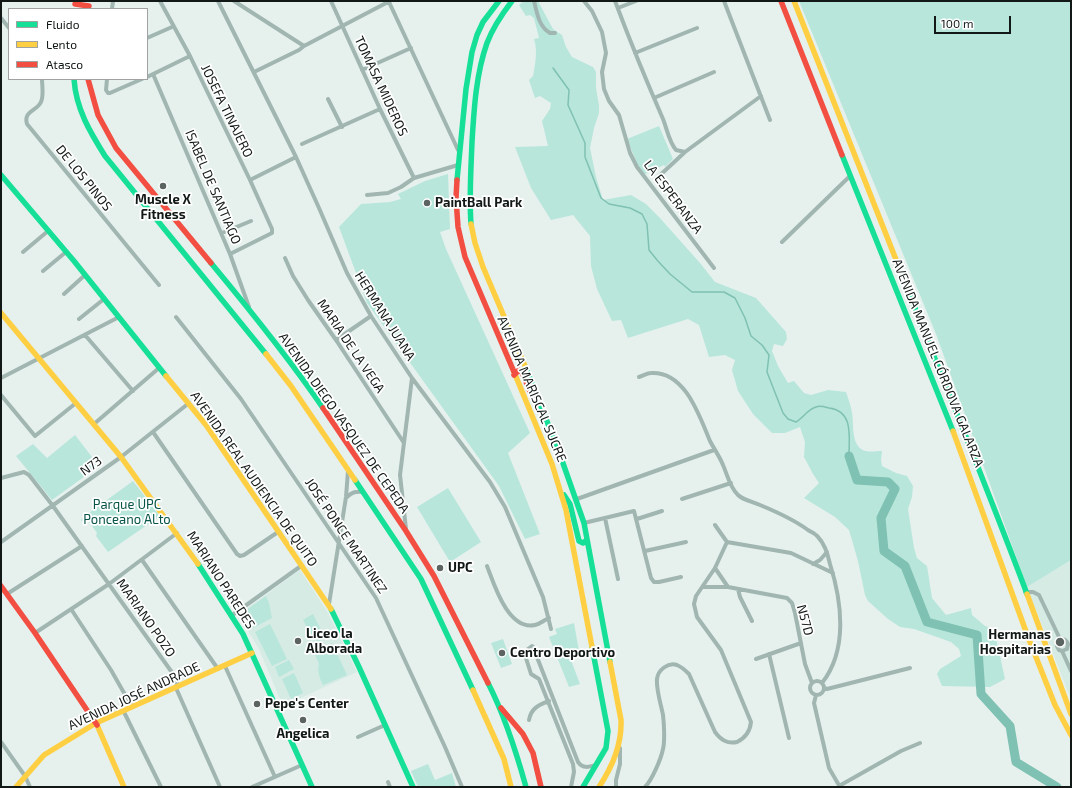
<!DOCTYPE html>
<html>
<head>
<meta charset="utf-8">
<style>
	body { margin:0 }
	#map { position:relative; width:1072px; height:788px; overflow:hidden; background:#e6f1ee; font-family:"Exo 2",sans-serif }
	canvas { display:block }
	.frame { position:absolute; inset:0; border:2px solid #111816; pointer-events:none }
	.legend { position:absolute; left:8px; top:8px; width:140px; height:72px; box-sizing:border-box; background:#fff; border:1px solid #a0a3a2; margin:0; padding:5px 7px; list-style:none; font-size:12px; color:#111816 }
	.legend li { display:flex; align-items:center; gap:8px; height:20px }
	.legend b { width:20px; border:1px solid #a0a3a2 }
	.scale { position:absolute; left:934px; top:16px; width:77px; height:18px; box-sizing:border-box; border:2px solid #111816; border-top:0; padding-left:5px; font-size:12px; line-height:14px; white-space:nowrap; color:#111816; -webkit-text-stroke:3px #fff; paint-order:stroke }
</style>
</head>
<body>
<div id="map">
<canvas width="1072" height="788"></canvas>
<div class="frame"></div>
<ul class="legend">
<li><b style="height:5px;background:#16e098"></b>Fluido</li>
<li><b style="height:5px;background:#ffcf43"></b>Lento</li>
<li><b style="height:5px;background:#f24e42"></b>Atasco</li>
</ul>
<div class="scale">100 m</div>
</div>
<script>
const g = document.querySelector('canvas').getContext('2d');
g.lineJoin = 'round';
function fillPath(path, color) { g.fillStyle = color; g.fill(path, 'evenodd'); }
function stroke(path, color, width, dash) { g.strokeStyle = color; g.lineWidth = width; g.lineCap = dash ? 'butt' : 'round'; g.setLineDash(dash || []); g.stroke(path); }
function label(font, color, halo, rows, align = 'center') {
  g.font = font + ' "Exo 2",sans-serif'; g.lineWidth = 3.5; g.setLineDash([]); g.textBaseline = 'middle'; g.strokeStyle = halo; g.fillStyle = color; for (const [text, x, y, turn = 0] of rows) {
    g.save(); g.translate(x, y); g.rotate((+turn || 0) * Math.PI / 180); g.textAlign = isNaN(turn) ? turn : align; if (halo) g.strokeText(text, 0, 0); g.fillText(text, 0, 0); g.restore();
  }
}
const built = new Path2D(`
	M1071 560V697H1070L1027 587Z
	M300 570 327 611 357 672 283 706 258 647 238 615Z`);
const green = new Path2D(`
	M524 1H538L553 29 562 35 566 47 572 57 593 67 596 72V88L599 105V113L594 128 590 148 596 177 603 200 631 195 646 204 659 217 700 263 715 282 756 298 786 332 787 339 783 346 774 344 772 351 778 366 788 383 794 381 804 393 811 395 828 390 846 392C848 398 851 406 852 413 854 424 851 441 861 449 866 453 876 451 882 451L881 460 882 466 896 473 907 476 913 486 912 497 908 509 914 548 917 558 927 566 932 598 946 615 971 608 972 615 985 626 994 629 1005 679 990 687 942 686 937 674 940 669 961 656 959 649 951 642 914 629 900 627 888 619 868 601 865 595 858 561 849 530 835 517 804 498 819 483 813 474 804 457 805 442 800 427 785 433H772L753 414 738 391 732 370 735 360 725 355 709 357 699 325 688 319 628 338 621 320 612 321 597 289 591 266 590 236 573 215 551 220 531 188 515 147 548 146 542 121 550 109 551 103 540 96 535 98 529 80 533 76C535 64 538 51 534 39L539 38 534 18 530 15 526 16 519 5Z
	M799 1H1071V560L1027 587 936 334Z
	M659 126 673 159 665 167 664 165 643 175 637 163 627 139Z
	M448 174 450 229 440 232 446 249 530 433 508 453 540 534 525 539 499 486 367 303 339 227 361 204 390 202 401 199 398 194 425 181Z
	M75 435 99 466 52 500 16 456 33 444 47 458Z
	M133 481 160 516 108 552 96 536 97 533 87 519 81 521 82 518Z
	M448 488 481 542 450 562 417 507Z
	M266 596 269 603 272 618 253 628 248 627 239 615Z
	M313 614 324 636 320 641 314 640 303 620Z
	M574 623 579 651 569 655 580 684 569 687 549 637 557 634 555 629Z
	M270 624 287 659 272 666 255 632Z
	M503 639 512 664 501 668 491 643Z
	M332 643 347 675 323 685C320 679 317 671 319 664L314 652Z
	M289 660 294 669 279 677 275 667Z
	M294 673 303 693 291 699 282 679Z
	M428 764 435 780 452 773 456 787H418L411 771Z`);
const stream = new Path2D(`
	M553 68 569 90 568 105 585 143V157L601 198 609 204 630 208 642 214 647 224 649 250 657 260 670 274 692 292H724L735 298 745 318 751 336 762 345 769 355 767 372 783 413 788 419 796 422C804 417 808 409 816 407 820 405 825 407 829 408 854 411 849 437 849 456`);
const river = new Path2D(`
	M849 456 857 480 888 482 895 489 881 518 884 551 905 566 927 622 977 635 981 694 1010 726 1016 762 1057 787`);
const street = new Path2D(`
	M160 1 190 56 250 180 272 229V233L230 254
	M218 1 296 157 319 208 347 273 371 316 412 378 490 482 505 507 543 597 551 629
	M234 1 304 46
	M331 1 380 109 414 178
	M534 1C537 13 539 27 550 33H555
	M584 1 592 11 602 32 606 53 602 72 604 89 609 101 619 115 630 153 637 167 714 268
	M615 1C630 41 646 80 663 119 667 129 669 142 676 150L685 152
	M724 1 770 120
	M389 2 458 150
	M618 8 636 1
	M112 9 113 1
	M1 18 9 28
	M147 38 172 27
	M635 53 697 28
	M362 70 411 48
	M254 72 299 50 304 46 390 1
	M153 74 230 254 249 307
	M147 77 190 56
	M42 79C42 86 44 95 41 102 37 111 23 111 27 124L159 285
	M107 79 106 90 108 93H110L142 79
	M654 98 714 72
	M328 99 342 127
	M302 144 380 109
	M657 178 685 152 761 96
	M250 180 296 157
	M367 195 388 193 401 187 414 178 458 165
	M222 233 251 221
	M782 242 850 176
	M23 252 48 231
	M285 258 293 276 308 300 336 340 404 443
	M43 271 66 252
	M64 294 85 275
	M176 317 241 399 376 598 445 747 462 787
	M79 319 104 299
	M85 335 133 391
	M336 340 371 316
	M639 377C643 376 647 373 651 373 685 371 699 415 710 441 714 449 720 457 723 465 727 474 730 488 738 495 743 500 753 502 760 505 777 512 793 519 808 530 811 532 816 534 818 537 825 544 828 555 830 564 842 602 848 650 822 683
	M1 378 119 317
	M1 395 35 436 76 403
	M94 424 159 368
	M153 432 237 554 240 556 244 555 278 532
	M1 478 24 472 29 475 53 506 176 678 177 683 176 688 220 787
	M347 497C352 492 356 491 363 492
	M577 499 714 450
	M682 499 731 483
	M605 518 618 579
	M637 519 662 511
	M584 523 634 511 651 578 654 582H659L681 577
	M715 525 727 542 791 553 833 573
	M406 529 400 475 412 378
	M1 542 121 457 189 403
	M645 551 686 542
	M142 560 218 669
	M813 564 820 560 827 552
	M487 566C494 584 508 631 535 625 540 624 544 620 549 618
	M715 568 728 587
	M703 587H728L787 598 792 603 795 613 805 664 812 683
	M738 589 740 597 752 621
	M1025 592H1033L1039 595 1060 639
	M7 594 82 546
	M329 604 346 497 348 471
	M71 609 111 670 132 707
	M231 616 301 566
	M35 633 109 584 177 533
	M1062 651 1067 649 1068 644C1066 639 1062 638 1058 641L1057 646 1059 650 1062 651 1071 671
	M769 654 789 738
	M756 659 801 643
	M225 666 275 777
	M810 688a7 7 0 1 1 14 0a7 7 0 1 1-14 0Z
	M824 688 827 689 910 668
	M816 695 814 703 829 768 840 787
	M123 710 161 787
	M529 720C531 708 539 705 549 701
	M358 737 385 725
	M1 742 25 776 30 787
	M388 782 390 787
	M839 786 901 751 920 743
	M252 787 302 765
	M571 787 574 772 573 764 539 679 531 674 525 655 528 649 532 646 533 647 578 762C583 769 589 767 596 765
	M616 787V780L620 764V748
	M645 787C652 780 661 759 663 749 665 741 664 723 663 715 661 704 656 690 657 679 658 670 668 662 677 665 682 667 686 671 689 674L715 732C721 740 727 744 737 742 745 738 750 732 751 722L721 650 697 617 694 604 696 596 715 568 727 542`);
const fast = new Path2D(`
	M74 79C76 109 90 132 105 156L266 354
	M842 155 953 431
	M1 175 74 261 166 376
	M457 180 466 89 472 52 477 35 483 22 499 1
	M471 224C469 197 471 169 472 142 474 109 476 74 487 43 493 27 502 14 512 1
	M211 263C250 310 289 358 323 408
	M906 285C946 388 988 490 1027 594
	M525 366 558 449 584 523 610 662
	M355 480 421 579 473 690
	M564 495 570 504 579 541 583 543 587 540
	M198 564 243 634 312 787
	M331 609 359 667 413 787
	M488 683C505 716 516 751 526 787
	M583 787 606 748 608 731 592 647`);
const slow = new Path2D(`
	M794 1 906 285
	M471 224 475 243 483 267 525 366
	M1 313 121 457 198 564
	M266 354 291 386 355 480
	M514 372 552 464 566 510 592 647
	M166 376 206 425 331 609
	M953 431 1028 637 1055 705 1071 735
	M1027 594 1071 714
	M473 690 504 759 511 787
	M97 725 124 787
	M16 787 44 755 96 723 252 653
	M599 787C613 766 622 745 621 720L610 662`);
const jam = new Path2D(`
	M781 1 842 155
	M75 4 89 6
	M88 79 98 115 116 148 211 263
	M457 180 456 198 458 227 465 257 514 372
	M514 375 519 370 522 372 533 399
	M323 408 406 531 434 576 488 683
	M1 586 35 633 97 725
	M501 708 523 734 533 753 541 787`);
const markers = [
	[163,186,4,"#5c6462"],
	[427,203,4,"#5c6462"],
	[440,568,4,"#5c6462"],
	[298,641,4,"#5c6462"],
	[1060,642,5,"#5c6462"],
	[502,653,4,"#5c6462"],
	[257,704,4,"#5c6462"],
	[303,720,4,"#5c6462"]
];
const streetNames = [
	["TOMASA MIDEROS",381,86,65],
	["JOSEFA TINAJERO",227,111,64],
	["DE LOS PINOS",84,178,51],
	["ISABEL DE SANTIAGO",213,187,67],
	["LA ESPERANZA",673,197,53],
	["HERMANA JUANA",385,316,58],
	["MARIA DE LA VEGA",351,346,56],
	["AVENIDA MANUEL CÓRDOVA GALARZA",938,363,68],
	["AVENIDA MARISCAL SUCRE",532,389,67],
	["AVENIDA DIEGO VASQUEZ DE CEPEDA",344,423,55],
	["N73",91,466,-36],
	["AVENIDA REAL AUDIENCIA DE QUITO",254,479,55],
	["JOSÉ PONCE MARTINEZ",346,536,56],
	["MARIANO PAREDES",221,580,57],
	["MARIANO POZO",146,618,55],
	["N57D",805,620,75],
	["AVENIDA JOSÉ ANDRADE",134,696,-25]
];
const poiNames = [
	["Muscle X",163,200,"center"],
	["Fitness",163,215,"center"],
	["PaintBall Park",435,203],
	["UPC",448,568],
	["Liceo la",306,634],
	["Alborada",306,649],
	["Hermanas",1051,635,"right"],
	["Hospitarias",1051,650,"right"],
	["Centro Deportivo",510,653],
	["Pepe's Center",265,704],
	["Angelica",303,734,"center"]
];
const parkNames = [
	["Parque UPC",127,505],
	["Ponceano ALto",127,520]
];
fillPath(built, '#d5ebe4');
fillPath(green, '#b8e6db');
stroke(stream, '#7fc1b2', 1.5);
stroke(river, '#7fc1b2', 9);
stroke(street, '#a1b6b0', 4);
stroke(fast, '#16e098', 5.5);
stroke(slow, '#ffcf43', 5.5);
stroke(jam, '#f24e42', 5.5);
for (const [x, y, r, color] of markers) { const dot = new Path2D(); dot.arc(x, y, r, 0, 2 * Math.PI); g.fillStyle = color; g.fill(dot); stroke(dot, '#fff', 1.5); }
label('13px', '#111816', '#fff', streetNames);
label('bold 13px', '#111816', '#fff', poiNames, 'left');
label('13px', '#075548', '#fff', parkNames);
</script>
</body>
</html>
